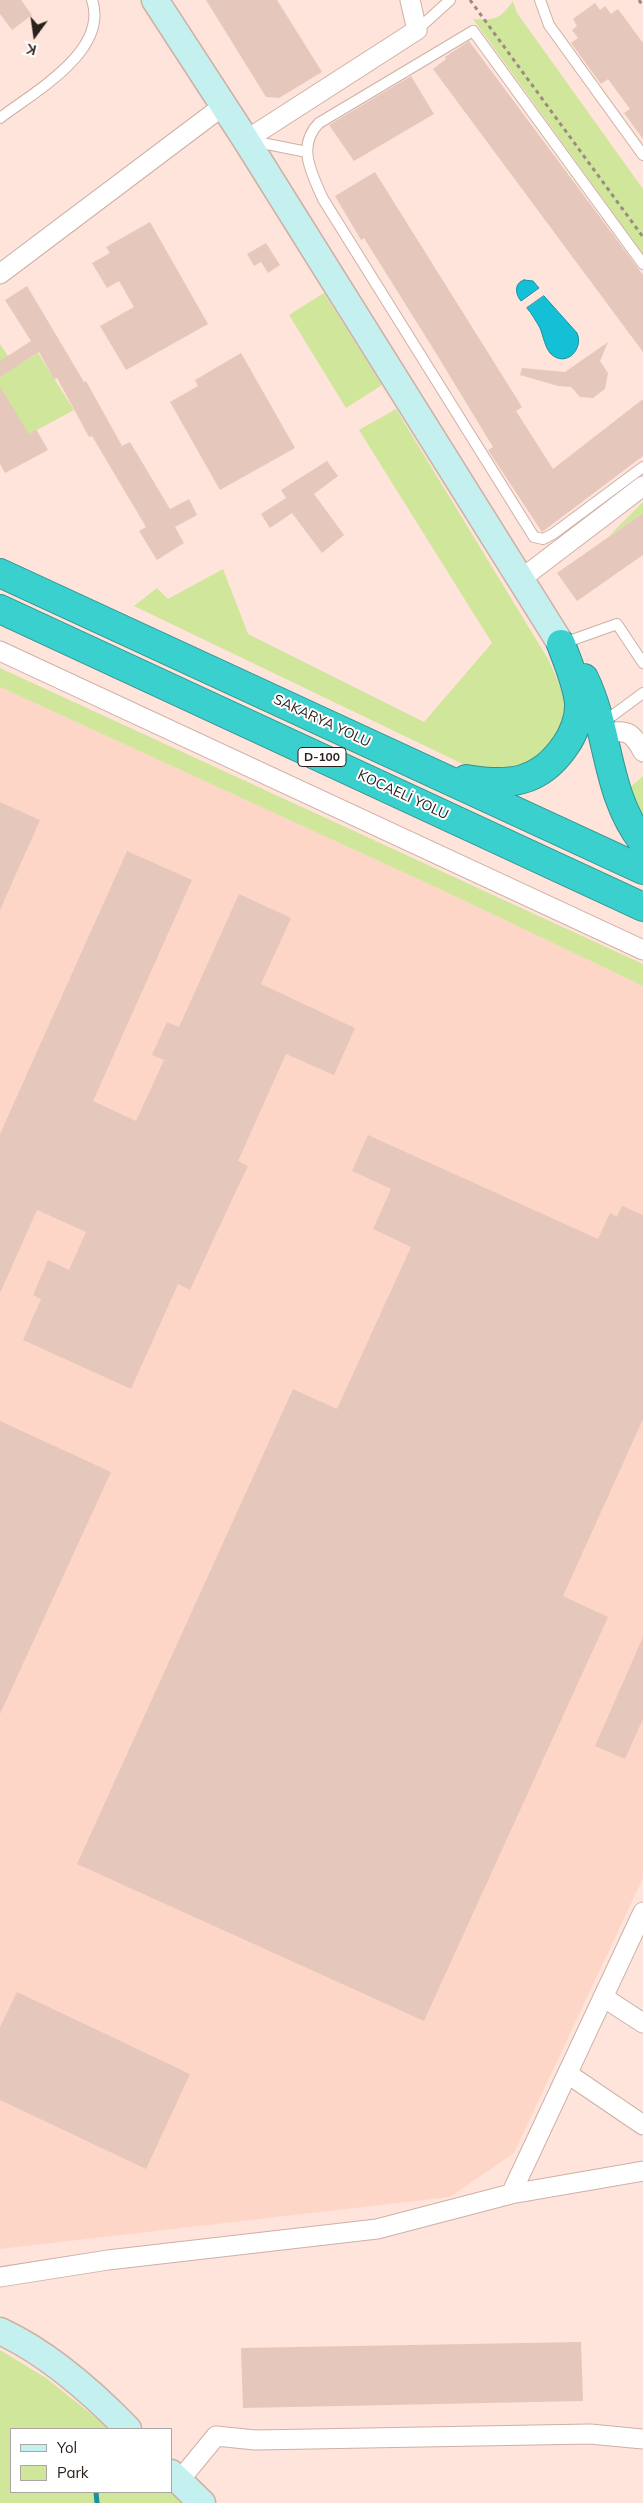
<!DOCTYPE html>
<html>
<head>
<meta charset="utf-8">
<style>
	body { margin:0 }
	#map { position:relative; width:643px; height:2503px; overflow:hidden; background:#fee4db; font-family:Mulish,sans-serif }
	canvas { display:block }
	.legend { position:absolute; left:10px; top:2428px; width:162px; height:65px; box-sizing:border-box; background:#fff; border:1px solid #aaa6a4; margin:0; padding:6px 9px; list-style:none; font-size:15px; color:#2b201b }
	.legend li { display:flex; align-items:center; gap:10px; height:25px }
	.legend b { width:25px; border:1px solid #aaa6a4 }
	.north { position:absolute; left:10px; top:10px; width:50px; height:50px; -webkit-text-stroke:4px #fff; paint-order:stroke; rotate:194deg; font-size:14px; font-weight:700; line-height:20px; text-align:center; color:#2b201b }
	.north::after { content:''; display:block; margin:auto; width:18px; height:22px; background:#2b201b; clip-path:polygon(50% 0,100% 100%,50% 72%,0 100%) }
</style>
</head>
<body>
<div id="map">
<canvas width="643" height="2503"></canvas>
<ul class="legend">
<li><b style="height:6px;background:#c4f1f0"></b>Yol</li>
<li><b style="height:14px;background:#d0e69b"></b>Park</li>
</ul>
<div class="north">K</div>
</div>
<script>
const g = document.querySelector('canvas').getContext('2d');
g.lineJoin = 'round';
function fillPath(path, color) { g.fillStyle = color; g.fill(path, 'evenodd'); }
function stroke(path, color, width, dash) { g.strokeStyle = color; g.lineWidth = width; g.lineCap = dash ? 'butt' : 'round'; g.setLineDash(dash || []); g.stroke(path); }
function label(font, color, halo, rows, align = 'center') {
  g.font = font + ' Mulish,sans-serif'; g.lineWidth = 4; g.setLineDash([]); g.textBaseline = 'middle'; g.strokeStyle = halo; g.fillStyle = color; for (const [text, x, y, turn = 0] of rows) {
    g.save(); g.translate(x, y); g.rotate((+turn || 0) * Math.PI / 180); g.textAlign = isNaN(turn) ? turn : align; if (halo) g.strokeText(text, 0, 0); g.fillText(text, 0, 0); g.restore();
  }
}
const built = new Path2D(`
	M0 687 444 891 643 986V1878L514 2153 450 2197 0 2249Z`);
const green = new Path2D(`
	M513 1 517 13 643 189V254L473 19C496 20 499 20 513 1Z
	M324 293 382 385 346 408 289 315Z
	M0 344 15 367 38 353 74 410 0 450Z
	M396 409 548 659C557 678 575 714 561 734 550 748 535 760 522 773L467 766 134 606 157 588 168 599 223 569 248 634 424 722 492 643 359 430Z
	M643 502V513L608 537Z
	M0 668 643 964V986L444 891 0 687Z
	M643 776V826L626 791Z
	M0 2350 46 2378 110 2429H11V2492H171V2488L187 2503H0Z`);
const water = new Path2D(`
	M524 280 533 281 539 288 521 301C515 294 514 283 524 280Z
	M544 296 577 333C584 349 566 368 551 354 545 348 543 335 540 328 536 321 532 314 527 308Z`);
const stream = new Path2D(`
	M96 2492 97 2503`);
const building = new Path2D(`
	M0 0H21L32 15 12 30 0 14Z
	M206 0H277L322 72 279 98 266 97Z
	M595 3 600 10 605 6 611 14 618 9 643 43V139L624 113 630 109 608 79 601 84 571 43 578 38 572 30 577 26 573 19Z
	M469 41 643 275V352L433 69 446 59 445 57Z
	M411 76 434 114 354 161 329 125Z
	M375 172 522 407 516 411 553 469 643 399V456L542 532 488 450 493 447 434 350 364 238 361 240 335 196Z
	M150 222 208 324 126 370 100 326 134 307 119 281 107 288 92 263 110 253 106 247Z
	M266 243 280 265 268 273 261 262 254 266 247 254Z
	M27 286 84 382 86 381 122 446 130 442 170 509 189 499 197 515 175 527 184 543 157 560 139 531 146 527 92 436 89 437 57 378 54 379 39 352 0 377V361L31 341 5 300Z
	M608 342 600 361 608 373 605 389 593 398 580 397 571 387 558 386 520 375 522 368 565 372Z
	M241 353 295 448 220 490 170 402 198 386 195 380Z
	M0 387 29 434 36 429 48 450 5 473 0 464Z
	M327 461 338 476 314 494 344 535 322 553 292 513 270 528 261 514 286 498 281 490Z
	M643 513V555L577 601 557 573Z
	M0 802 40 820 0 910Z
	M127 851 192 880 93 1101 136 1121 164 1060 152 1055 167 1022 179 1027 239 894 291 918 261 984 355 1028 334 1075 286 1054 238 1161 248 1166 236 1191 190 1290 178 1284 131 1389 23 1340 41 1299 33 1295 48 1260 69 1270 86 1232 37 1210 0 1293V1134Z
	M368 1135 598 1239 610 1213 617 1217 622 1206 643 1215V1419L563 1596 608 1617 424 2021 77 1864 293 1389 337 1409 411 1247 373 1229 391 1189 352 1171Z
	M0 1421 111 1472 0 1714Z
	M643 1637V1719L625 1759 595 1746Z
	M17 1992 190 2074 146 2169 0 2100V2027Z
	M581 2342 583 2401 243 2408 241 2348Z`);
const path = new Path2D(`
	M470 0 643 237
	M639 0 643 6`);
const lane = new Path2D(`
	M540 0 549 25 643 155
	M417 30 450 0
	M0 118C34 92 109 51 92 0
	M252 141 307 152
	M643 264 473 31 319 123C296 146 312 174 323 199L534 537 543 539 553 534 643 467
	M561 644 617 624 643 663
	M601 724 643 693`);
const street = new Path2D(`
	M246 140 417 30 410 0
	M0 274 223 106
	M521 579 643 486
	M0 651 643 950
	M603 734C626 729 632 731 643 752
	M603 1997 643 2023
	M568 2074 643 2125
	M511 2194 643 1912
	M0 2277 108 2260 377 2229 511 2194 643 2171
	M179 2481 216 2436 255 2440 590 2434 643 2439`);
const secondary = new Path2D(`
	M155 0 246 140 561 644
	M0 2331C48 2353 92 2392 128 2429
	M171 2473 202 2503`);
const highway = new Path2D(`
	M0 573 643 870
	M0 609 643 907
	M584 678C610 731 605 794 643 842
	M466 779C508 786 539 784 565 746 573 735 580 718 579 703 577 683 568 663 561 644`);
const shields = [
	[322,757,48]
];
const shieldNames = [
	["D-100",322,757]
];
const streetNames = [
	["SAKARYA YOLU",322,721,25],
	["KOCAELİ YOLU",403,795,25]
];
fillPath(built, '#fed6c8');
fillPath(green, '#d0e69b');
fillPath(water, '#14c0d6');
stroke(water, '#1b909e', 1);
stroke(stream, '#1b909e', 5);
fillPath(building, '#e6c7bb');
stroke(lane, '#ceb0a5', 12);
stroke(street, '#ceb0a5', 21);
stroke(secondary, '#ceb0a5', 29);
stroke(highway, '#34928f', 30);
stroke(path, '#9d8a83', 3, [4, 4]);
stroke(lane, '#fff', 10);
stroke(street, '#fff', 19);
stroke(secondary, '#c4f1f0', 26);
stroke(highway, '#39d0cd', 28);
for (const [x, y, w] of shields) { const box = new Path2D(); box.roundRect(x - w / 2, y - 9.5, w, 19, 4); g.fillStyle = '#fff'; g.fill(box); stroke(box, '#2b201b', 1); }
label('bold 12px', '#2b201b', null, shieldNames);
label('14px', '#2b201b', '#fff', streetNames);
</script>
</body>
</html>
